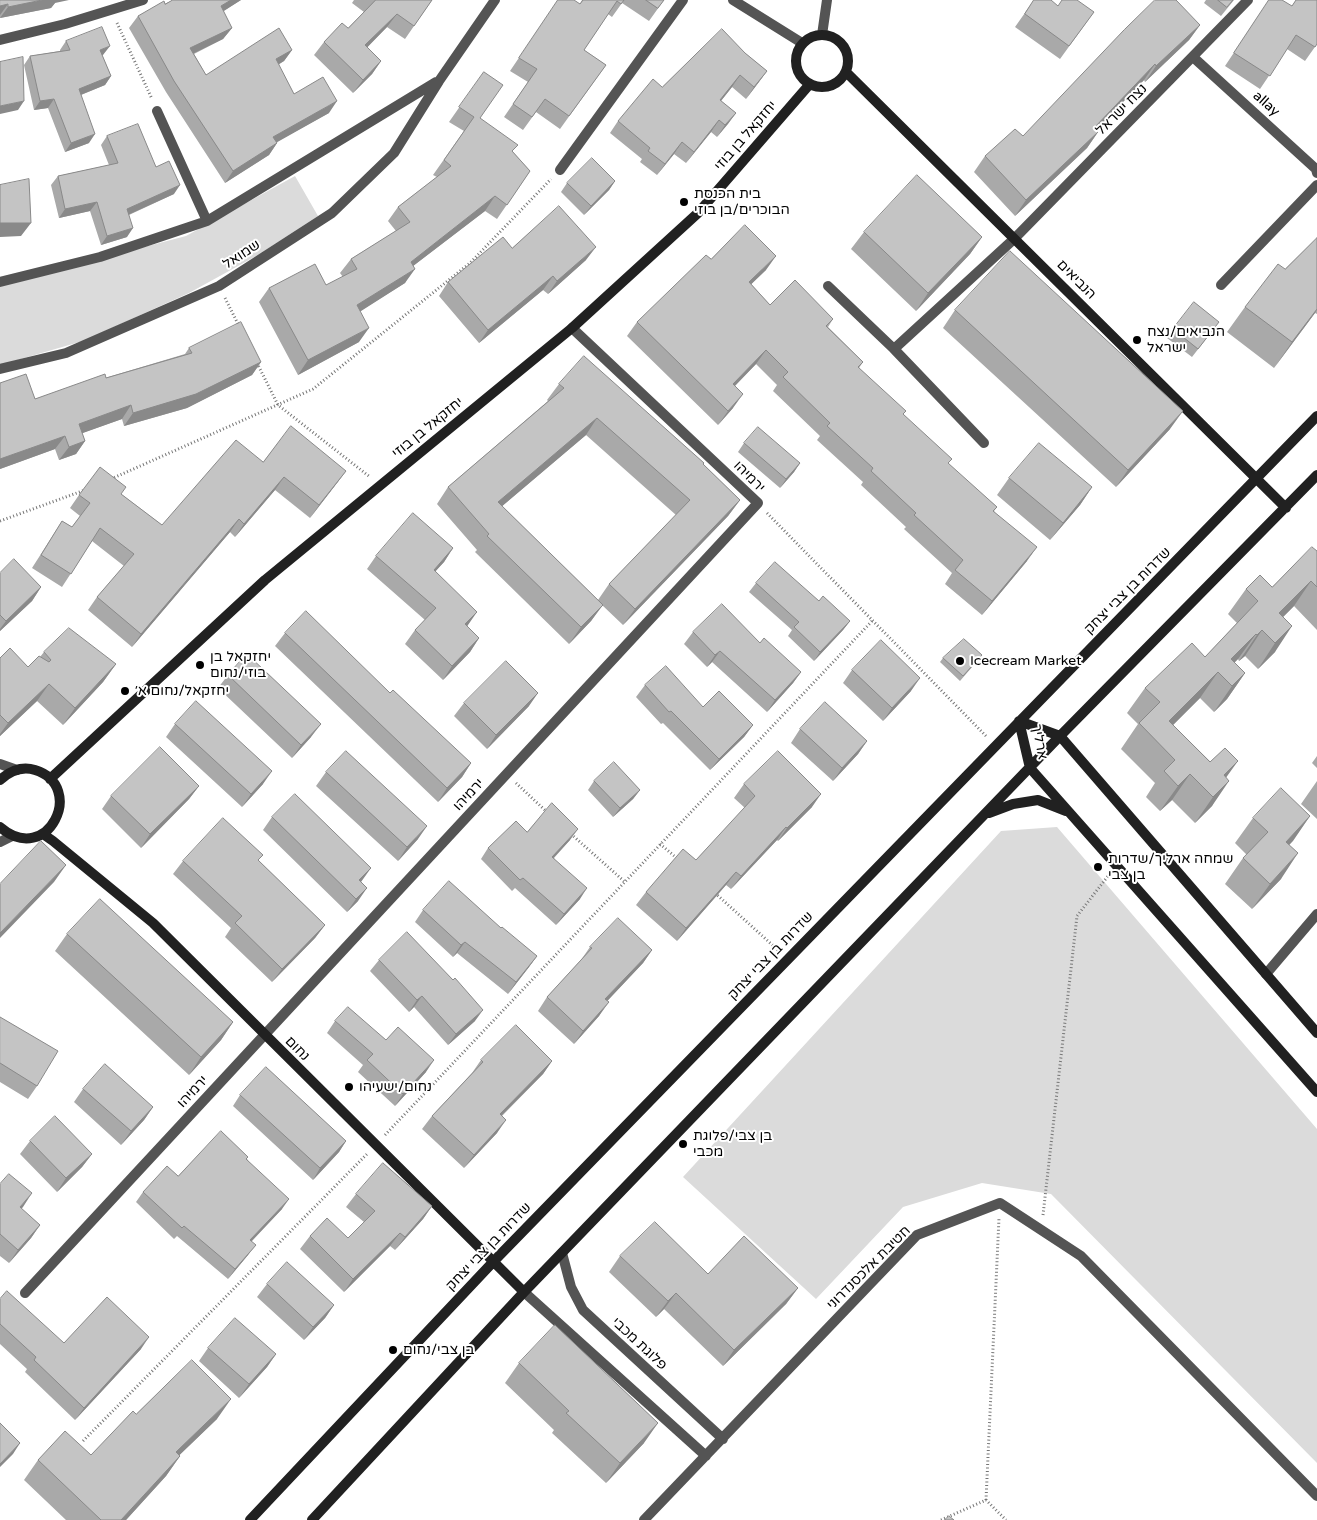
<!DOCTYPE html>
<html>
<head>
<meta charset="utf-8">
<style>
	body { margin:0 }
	canvas { display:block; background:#fff }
</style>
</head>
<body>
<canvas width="1317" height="1520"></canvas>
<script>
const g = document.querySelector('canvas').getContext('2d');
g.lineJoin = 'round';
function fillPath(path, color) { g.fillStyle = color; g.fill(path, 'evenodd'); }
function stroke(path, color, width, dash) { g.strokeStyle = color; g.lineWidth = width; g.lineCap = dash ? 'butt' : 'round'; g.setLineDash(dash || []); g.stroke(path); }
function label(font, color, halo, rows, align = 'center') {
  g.font = font + ' "Varela Round","Noto Sans Hebrew",sans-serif'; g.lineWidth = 4; g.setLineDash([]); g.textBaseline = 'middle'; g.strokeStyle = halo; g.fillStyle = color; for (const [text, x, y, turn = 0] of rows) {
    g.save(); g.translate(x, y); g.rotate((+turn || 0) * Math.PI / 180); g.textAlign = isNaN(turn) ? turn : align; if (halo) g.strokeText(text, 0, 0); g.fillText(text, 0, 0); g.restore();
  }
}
const green = new Path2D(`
	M295 176 318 216 258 255 189 293 83 341 0 365V285L186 236Z
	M1057 827 1317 1129V1463L1051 1194 982 1183 903 1207 816 1299 683 1177 1001 831Z`);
const path = new Path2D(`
	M117 23 152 99
	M225 298 239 326
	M257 363 278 405 370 477
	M111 479 313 389 470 263 551 179
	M767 513 987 737
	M0 521 85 490
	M516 783 548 813
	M571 834 625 882
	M660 844 679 860
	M715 893 779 951
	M385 1135 873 620
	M1043 1215 1077 916 1108 876
	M83 1441 367 1154
	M986 1500 999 1218
	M941 1520 986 1500 1006 1520`);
const lane = new Path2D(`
	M1193 57 1316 169 1317 173
	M1221 285 1317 185
	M828 286 894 349 984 443
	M894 349 1014 239`);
const street = new Path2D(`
	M733 0 802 43
	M822 35 827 0
	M0 40 65 24 143 0
	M157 111 207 221
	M560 170 683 0
	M1014 239 1248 0
	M0 282 100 257 207 221 436 82
	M0 369 66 353 219 286 332 213 394 153 439 81 495 0
	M0 764 17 770
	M0 842 12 836
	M1266 974 1317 914
	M562 1253 571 1287 583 1310 723 1439
	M524 1292 706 1456
	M25 1293 758 503 572 328
	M644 1520 917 1235 1000 1203 1081 1256 1317 1496`);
const secondary = new Path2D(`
	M796 61a26 26 0 1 1 52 0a26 26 0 1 1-52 0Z
	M846 72 1286 508
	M1019 721 1030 768 1317 1092
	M1019 721 1060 736 1317 1033
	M50 779 265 580 572 328 698 213 809 85
	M0 780C10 771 22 766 35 770 87 786 48 868 0 827
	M989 813 1013 804 1038 800 1066 811
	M43 834 53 841 153 923 524 1292
	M250 1520 494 1261 1317 416
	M312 1520 524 1292 1060 736 1317 475`);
const wall = new Path2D(`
	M0 0 55 3 51 8 0 18Z
	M173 0H241L223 11 232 28 223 39 194 54 206 75 292 50 284 61 278 65 294 94 329 113 276 142 277 143 269 155 225 183 166 92 129 28 138 16Z
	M354 0H432L405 39 387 27 367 47 381 61 372 74 353 93 314 55 324 42 348 28 364 12 352 3Z
	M558 0 580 4 582 0H664L649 21 622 3 612 17 608 14 584 50 606 65 560 129 536 112 523 130 504 117 528 82 510 71Z
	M1034 0 1058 6 1094 12 1060 59 1015 27Z
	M1206 0H1234L1221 16 1204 3Z
	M1269 0 1292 6 1296 0H1317V44L1305 61 1287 49 1260 89 1225 66Z
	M1200 25 1189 40 1145 82 1144 80 1096 130 1098 132 1087 148 1015 216 974 172 985 156 1023 136Z
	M66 41 103 55H102L111 76 105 85 81 95 89 143 65 152 48 108 34 110 24 65 30 56 60 51V50Z
	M745 53 767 71 746 99 732 87 721 101 736 113 717 137 711 132 686 163 674 154 657 175 640 162 642 159 610 133 618 121Z
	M484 72 480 118 513 152 530 171 497 219 485 211 413 266 405 283 360 311 359 342 298 375 259 302 269 288 326 285 343 277 340 273 351 259 396 231 388 221 398 207 437 177 433 175 464 131 449 122Z
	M107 136 156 167 174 194 129 215 127 237 101 245 90 211 59 218 51 185 58 176 109 165 101 145Z
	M615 181 609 190 584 215 561 192 567 183Z
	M864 232 982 237 970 254 916 311 851 249Z
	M1317 238V314L1315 313 1274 368 1227 332 1245 307 1285 269Z
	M512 248 586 260 548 294 543 290 479 343 439 296 448 282Z
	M711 259 766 270 751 284 770 305 833 319 828 327 863 362 859 368 904 415 948 464 997 507 994 511 1027 561 982 615 945 584 952 573 904 529 906 527 861 485 863 482 817 440 820 436 773 391 777 385 756 364 735 386 733 408 718 425 627 336 637 322Z
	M955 310 1170 429 1116 487 943 328Z
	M1173 329 1213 330 1192 357 1167 338Z
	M189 348 261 362 252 375 187 408 124 426 122 419 82 433 85 441 76 454 59 460 55 449 0 469V383L35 399 185 354Z
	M559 384 703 464 740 500 728 516 623 625 602 605 591 621 569 644 475 552 477 550 437 504 448 487 548 401 547 400ZM586 435 676 515 609 584 598 600 502 506Z
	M744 443 800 463 794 472 780 488 738 452Z
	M263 462 346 471 337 483 310 518 275 490 235 537 230 532 132 647 88 610 97 597 124 566 92 541 62 587 32 568 62 521 72 527 80 516 70 508 79 495 121 494 162 525Z
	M1009 478 1092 487 1080 505 1050 540 997 495Z
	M453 548 444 562 435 571 468 625 467 626 479 638 470 652 443 680 405 644 415 630 425 620 367 569 376 556Z
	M1317 551V630L1294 606 1283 617 1275 652 1258 669 1245 656 1239 661 1238 659 1234 663 1245 673 1227 699 1214 712 1200 698 1173 725 1226 777 1212 806 1195 823 1172 800 1160 811 1146 797 1155 783 1121 749 1138 724 1127 713 1145 688 1205 657 1237 623 1228 614 1246 589 1272 587Z
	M0 573 41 587 32 601 0 631Z
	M756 583 819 601 850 621 843 630 814 661 788 636 792 630 749 592Z
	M693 632 801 672 793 683 767 712 712 662 707 667 684 644Z
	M285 633 390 693 471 763 462 777 438 802 275 646Z
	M44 652 116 664 103 682 63 725 37 701 0 736V658L28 667 40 657Z
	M943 658 979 659 960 681 940 662Z
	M852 670 911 691 883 721 843 683Z
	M228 675 311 737 292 758 218 688Z
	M645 685 703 707 753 725 744 737 710 770 663 723 661 724 636 697Z
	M464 703 529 706 487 749 454 716Z
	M175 724 263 784 242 807 166 737Z
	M800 729 867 741 858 754 833 781 791 743Z
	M1317 756V768L1312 763Z
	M326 772 418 839 398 861 316 786Z
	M594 781 640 790 633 799 613 817 588 790Z
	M1317 781V819L1301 804Z
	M744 784 812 807 778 841 777 840 731 889 726 885 677 941 636 905 646 892 696 860 745 808 734 798Z
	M199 786 189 799 141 848 102 809 111 796Z
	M1310 816 1289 845 1281 879 1252 909 1225 884 1243 858 1247 855 1235 843 1253 818Z
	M272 817 361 882 358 901 347 912 263 830Z
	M527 832 570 840 554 858 580 899 556 925 515 888 512 891 481 859 488 848Z
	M183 861H259L325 925 315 938 272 982 225 937 231 928 173 874Z
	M423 910 501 928 537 956 529 967 508 994 457 953 453 957 415 922Z
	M67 934 233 1022 221 1040 189 1075 55 951Z
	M590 947 652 950 643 963 607 1001 599 1016 574 1044 538 1011 547 997 581 960Z
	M379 960 475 1021 448 1045 414 1007 409 1012 370 971Z
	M0 1017 37 1086 28 1099 0 1082Z
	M335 1021 386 1040 426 1072 395 1106 358 1072 363 1065 327 1033Z
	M481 1060 552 1061 543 1074 502 1116 497 1133 464 1168 422 1129 432 1116 472 1073Z
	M83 1089 153 1107 144 1120 121 1145 74 1102Z
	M240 1095 346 1141 339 1152 313 1180 233 1106Z
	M30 1141 92 1154 82 1167 57 1192 20 1154Z
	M247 1159 282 1209 252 1241 248 1255 228 1279 177 1236 174 1239 136 1202 143 1192 178 1176Z
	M0 1184 21 1209 40 1225 31 1238 9 1263 0 1256Z
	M356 1194 432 1206 423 1219 395 1250 390 1246 344 1292 300 1249 310 1236 348 1238 364 1222 346 1207Z
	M620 1256 708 1274 798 1288 786 1304 723 1366 664 1309 656 1317 609 1272Z
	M267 1284 334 1305 325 1318 304 1340 257 1297Z
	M0 1299 64 1343 141 1349 75 1420 25 1372 27 1369 0 1344Z
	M208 1348 276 1354 267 1367 239 1398 199 1361Z
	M519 1363 644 1443 606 1483 552 1433 554 1430 505 1383Z
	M136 1414 217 1419 179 1455 180 1456 166 1476 126 1520H66L24 1480 38 1460 91 1455Z`);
const shadedWall = new Path2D(`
	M42 0H69L55 3 51 8 0 18 8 7Z
	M231 0H241L213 18 221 6Z
	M8 4 0 15V6Z
	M397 14 387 27 356 59 365 45Z
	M1200 25 1189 40 1145 82 1156 66Z
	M232 28 223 39 182 59 190 48Z
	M110 46 103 55 94 59 100 50Z
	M292 50 284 61 267 71 276 59Z
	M381 61 372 74 353 93 363 80Z
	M1155 64 1144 80 1083 144 1094 128Z
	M767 71 759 82 746 99 754 87Z
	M740 75 732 87 712 112 720 100Z
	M111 76 105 85 73 98 79 89Z
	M54 99 48 108 34 110 40 101Z
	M24 101 18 110 0 114V106Z
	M337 101 329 113 265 149 273 137Z
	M736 113 728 124 717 137 725 125Z
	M719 120 711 132 686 163 694 152Z
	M1098 132 1087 148 1015 216 1026 200Z
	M95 134 89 143 65 152 71 143Z
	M682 142 674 154 657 175 665 164Z
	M277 143 269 155 225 183 233 171Z
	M615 181 609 190 584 215 591 206Z
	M180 185 174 194 121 218 127 209Z
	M495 196 485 211 400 276 411 262Z
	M97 202 90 211 59 218 65 209Z
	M0 223H31L21 236 0 237Z
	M133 228 127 237 101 245 107 236Z
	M982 237 970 254 916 311 928 293Z
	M596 247 586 260 548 294 557 281Z
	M776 256 766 270 739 296 749 282Z
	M415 269 405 283 347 320 357 305Z
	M553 276 543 290 479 343 488 330Z
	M1317 309 1315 313 1274 368 1292 342Z
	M369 328 359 342 298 375 308 360Z
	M766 350 756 364 723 398 733 384Z
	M261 362 252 375 187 408 124 426 133 413Z
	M743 394 733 408 718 425 728 411Z
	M131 405 122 419 69 438 79 424Z
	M1183 411 1170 429 1116 487 1128 470Z
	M597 418 586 435 487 519 498 502Z
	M65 436 55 449 0 469V459Z
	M85 441 76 454 59 460 69 447Z
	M800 463 794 472 780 488 786 479Z
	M346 471 337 483 310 518 319 505Z
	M284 477 275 490 235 537 244 524Z
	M1092 487 1080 505 1050 540 1063 523Z
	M740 500 728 516 623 625 635 609Z
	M239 519 230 532 132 647 141 634Z
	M1037 547 1027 561 982 615 992 601Z
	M453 548 444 562 425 583 434 570Z
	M1311 581 1294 606 1266 634 1279 613Z
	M41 587 32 601 0 631V629L6 621Z
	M603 605 591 621 569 644 581 627Z
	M477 612 468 625 456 638 465 624Z
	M850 621 843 630 814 661 820 652Z
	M1292 626 1275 652 1258 669 1275 643Z
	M1262 630 1245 656 1239 661 1257 635Z
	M1256 634 1238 659 1221 676 1231 659Z
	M479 638 470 652 443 680 452 666Z
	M720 651 712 662 707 667 715 655Z
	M116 664 103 682 63 725 75 708Z
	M801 672 793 683 767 712 775 700Z
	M1218 672 1200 698 1157 741 1169 721Z
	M1245 673 1227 699 1214 712 1232 686Z
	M920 678 911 691 883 721 892 708Z
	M49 684 37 701 0 736V734L8 723Z
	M538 693 529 706 487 749 496 735Z
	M321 724 311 737 292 758 301 745Z
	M753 725 744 737 710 770 719 759Z
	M867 741 858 754 833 781 842 768Z
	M1238 761 1220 786 1224 775Z
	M471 763 462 777 438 802 447 788Z
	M272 771 263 784 242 807 251 794Z
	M1190 774 1172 800 1160 811 1178 786Z
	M1229 781 1212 806 1195 823 1213 797Z
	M199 786 189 799 141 848 150 834Z
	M640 790 633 799 613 817 620 808Z
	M821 794 812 807 778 841 787 828Z
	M1310 816 1293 841 1268 867 1286 842Z
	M427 826 418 839 398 861 407 847Z
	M786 827 777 840 731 889 741 876Z
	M578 829 570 840 545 867 552 857Z
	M1298 853 1281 879 1252 909 1270 884Z
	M66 865 54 882 0 938V933Z
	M371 868 361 882 350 893 359 880Z
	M736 872 726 885 677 941 686 928Z
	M367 888 358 901 347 912 356 899Z
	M587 888 580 899 556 925 564 914Z
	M325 925 315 938 272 982 282 969Z
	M465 942 457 953 453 957 461 945Z
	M652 950 643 963 596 1013 605 999Z
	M537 956 529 967 508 994 516 982Z
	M422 996 414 1007 409 1012 417 1000Z
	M609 1002 599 1016 574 1044 583 1031Z
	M483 1010 475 1021 448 1045 456 1034Z
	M233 1022 221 1040 189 1075 201 1057Z
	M434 1060 426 1072 395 1106 403 1094Z
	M552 1061 543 1074 490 1127 500 1114Z
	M153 1107 144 1120 121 1145 131 1131Z
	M506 1120 497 1133 464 1168 474 1155Z
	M346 1141 339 1152 313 1180 320 1168Z
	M92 1154 82 1167 57 1192 66 1178Z
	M32 1193 23 1207 11 1221 20 1207Z
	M289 1199 282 1209 243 1250 250 1240Z
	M432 1206 423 1219 395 1250 405 1237Z
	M40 1225 31 1238 9 1263 18 1250Z
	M400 1233 390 1246 344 1292 353 1279Z
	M256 1245 248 1255 228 1279 235 1269Z
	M798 1288 786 1304 723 1366 734 1350Z
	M676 1293 664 1309 656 1317 668 1301Z
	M334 1305 325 1318 304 1340 313 1327Z
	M149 1337 141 1349 75 1420 84 1408Z
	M276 1354 267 1367 239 1398 249 1384Z
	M231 1399 217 1419 162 1472 176 1452Z
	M658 1423 644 1443 606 1483 620 1463Z
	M20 1443 13 1454 0 1467V1464Z
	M180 1456 166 1476 126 1520H121Z`);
const building = new Path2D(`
	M0 0H42L8 7V4L0 6Z
	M173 0H231L221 6 232 28 190 48 206 75 279 28 292 50 276 59 294 94 323 77 337 101 273 137 277 143 233 171 174 81 138 16 164 1 165 4Z
	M376 0H432L414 26 397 14 365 45 381 61 363 80 324 42 342 23 348 28Z
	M558 0H574L580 4 583 0H624L621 4 617 1 584 50 606 65 569 116 545 99 532 117 513 104 537 69 519 58Z
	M646 0H664L658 8Z
	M1034 0H1051L1058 6 1062 0H1077L1094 12 1069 46 1025 14Z
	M1155 0H1176L1200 25 1156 66 1155 64 1094 128 1098 132 1026 200 985 156 1015 129 1023 136 1124 30Z
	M1218 0H1233L1227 7Z
	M1269 0H1282L1292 6 1296 0H1317V44L1315 47 1296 35 1270 76 1234 53Z
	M102 27 110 46 100 50 111 76 79 89 95 134 71 143 54 99 40 101 30 56 70 50 66 41Z
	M722 29 745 53 767 71 754 87 740 75 720 100 736 113 725 125 719 120 694 152 682 142 665 164 648 151 650 148 618 121 653 79 662 87Z
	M23 57 24 101 0 106V62Z
	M484 72 503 85 480 118 518 145 512 151 530 171 507 205 495 196 411 262 415 269 357 305 369 328 308 360 269 288 315 264 326 285 357 269 351 259 410 222 398 207 451 166 444 160 474 117 459 107Z
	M138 124 156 167 169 161 180 185 127 209 133 228 107 236 97 202 65 209 58 176 118 163 107 136Z
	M592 158 615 181 591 206 567 183Z
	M917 175 982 237 928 293 864 232Z
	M29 179 31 223H0V185Z
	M559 206 596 247 557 281 553 276 488 330 448 282 503 237 512 248Z
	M745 225 776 256 749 282 770 305 795 280 833 319 826 326 863 362 858 367 906 411 903 414 952 459 948 463 997 507 993 511 1037 547 992 601 955 570 963 560 914 515 916 513 871 471 873 468 827 426 830 423 783 377 788 372 766 350 733 384 743 394 728 411 637 322 706 255 711 259Z
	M1317 238V309L1292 342 1245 307 1278 264 1285 269Z
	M1010 251 1183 411 1128 470 955 310Z
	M1194 302 1219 322 1198 349 1173 329Z
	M241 322 261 362 196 394 133 413 131 405 79 424 85 441 69 447 65 436 0 459V383L26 374 35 399 105 374 106 378 192 353 189 348Z
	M584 356 704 463 703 464 740 500 635 609 609 584 690 500 597 418 498 502 603 605 581 627 487 536 489 534 448 487 564 388 559 384Z
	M291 426 346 471 319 505 284 477 244 524 239 519 141 634 97 597 134 554 100 528 71 574 41 555 62 521 72 527 90 503 79 495 100 467 126 487 121 494 162 525 236 440 263 462Z
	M758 427 800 463 786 479 744 443Z
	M1039 443 1092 487 1063 523 1009 478Z
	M413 513 453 548 434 570 477 612 465 624 479 638 452 666 415 630 436 608 376 556Z
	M1312 547 1317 551V587L1311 581 1279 613 1292 626 1275 643 1262 630 1257 635 1256 634 1231 659 1245 673 1232 686 1218 672 1169 721 1210 762 1225 748 1238 761 1224 775 1229 781 1213 797 1190 774 1178 786 1164 771 1175 760 1139 723 1160 702 1145 688 1192 643 1205 657 1258 601 1246 589 1260 575 1272 587Z
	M14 559 41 587 6 621 0 615V573Z
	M775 562 819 601 823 596 850 621 820 652 794 627 799 622 756 583Z
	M722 604 760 643 764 638 801 672 775 700 720 651 715 655 693 632Z
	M306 611 390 693 393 690 471 763 447 788 285 633Z
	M69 628 116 664 75 708 49 684 8 723 0 715V658L10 648 28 667 39 656 49 662 51 660 44 652Z
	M964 639 982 655 963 676 943 658Z
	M881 640 920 678 892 708 852 670Z
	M247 654 321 724 301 745 228 675Z
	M506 661 538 693 496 735 464 703Z
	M666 666 703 707 719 691 753 725 719 759 671 711 669 712 645 685Z
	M196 701 272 771 251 794 175 724Z
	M825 702 867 741 842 768 800 729Z
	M160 747 199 786 150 834 111 796Z
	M346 751 427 826 407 847 326 772Z
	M778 751 821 794 787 828 786 827 741 876 736 872 686 928 646 892 683 849 696 860 755 796 744 784Z
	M614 762 640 790 620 808 594 781Z
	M1281 788 1310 816 1286 842 1298 853 1270 884 1243 858 1268 832 1253 818Z
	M295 794 371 868 359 880 367 888 356 899 272 817Z
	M552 803 578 829 552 857 587 888 564 914 523 878 520 880 488 848 516 821 527 832Z
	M223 818 263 855 258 860 325 925 282 969 235 923 242 916 183 861Z
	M41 841 66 865 0 933V884Z
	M449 881 501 928 502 927 537 956 516 982 465 942 461 945 423 910Z
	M100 899 233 1022 201 1057 67 934Z
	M618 918 652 950 605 999 609 1002 583 1031 547 997 592 948 590 947Z
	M407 932 453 980 455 978 483 1010 456 1034 422 996 417 1000 379 960Z
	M348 1007 386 1040 398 1027 434 1060 403 1094 367 1060 373 1054 335 1021Z
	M0 1017 58 1051 37 1086 0 1063Z
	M516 1025 552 1061 500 1114 506 1120 474 1155 432 1116 483 1062 481 1060Z
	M105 1064 153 1107 131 1131 83 1089Z
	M266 1067 346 1141 320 1168 240 1095Z
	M55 1116 92 1154 66 1178 30 1141Z
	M221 1131 248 1157 246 1159 289 1199 250 1240 256 1245 235 1269 184 1226 182 1228 143 1192 167 1166 178 1176Z
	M383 1163 432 1206 405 1237 400 1233 353 1279 310 1236 327 1218 348 1238 375 1211 356 1194Z
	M9 1174 32 1193 20 1207 40 1225 18 1250 0 1234V1184Z
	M655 1222 708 1274 744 1236 798 1288 734 1350 676 1293 668 1301 620 1256Z
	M287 1262 334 1305 313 1327 267 1284Z
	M7 1291 64 1343 107 1297 149 1337 84 1408 34 1360 36 1357 0 1324V1299Z
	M235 1318 276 1354 249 1384 208 1348Z
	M555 1325 658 1423 620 1463 566 1413 569 1411 519 1363Z
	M192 1360 231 1399 176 1452 180 1456 121 1520H101L38 1460 65 1431 91 1455 133 1411 136 1414Z
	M0 1423 20 1443 0 1464Z
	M949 1516 954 1520H945Z`);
const markers = [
	[684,202,5,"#000"],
	[1137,340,5,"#000"],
	[960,661,5,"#000"],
	[200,665,5,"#000"],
	[125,691,5,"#000"],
	[1098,867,5,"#000"],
	[349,1087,5,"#000"],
	[683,1144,5,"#000"],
	[393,1350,5,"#000"]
];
const streetNames = [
	["allay",1266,104,42],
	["נצח ישראל",1122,110,-45],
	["יחזקאל בן בוזי",746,136,-49],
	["שמואל",242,255,-33],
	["הנביאים",1076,280,45],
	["יחזקאל בן בוזי",428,428,-39],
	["ירמיהו",749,477,45],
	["שדרות בן צבי יצחק",1128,591,-45],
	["ארליך",1039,742,79],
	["ירמיהו",469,795,-47],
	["שדרות בן צבי יצחק",771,956,-46],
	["נחום",297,1049,45],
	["ירמיהו",193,1092,-47],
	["שדרות בן צבי יצחק",489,1247,-46],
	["חטיבת אלכסנדרוני",869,1268,-45],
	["פלוגת מכבי",639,1344,43]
];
const poiNames = [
	["בית הכנסת",694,194],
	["הבוכרים/בן בוזי",694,210],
	["הנביאים/נצח",1147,332],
	["ישראל",1147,348],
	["יחזקאל בן",210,657],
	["בוזי/נחום",210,673],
	["Icecream Market",970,661],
	["יחזקאל/נחום א׳",135,691],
	["שמחה ארליך/שדרות",1108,859],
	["בן צבי",1108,875],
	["נחום/ישעיהו",359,1087],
	["בן צבי/פלוגת",693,1136],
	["מכבי",693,1152],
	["בן צבי/נחום",403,1350]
];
fillPath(green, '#dbdbdb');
stroke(path, '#767676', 3, [1, 2.5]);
stroke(lane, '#545454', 10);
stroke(street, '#545454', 10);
stroke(secondary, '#212121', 10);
fillPath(wall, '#a9a9a9');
fillPath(shadedWall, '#898989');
fillPath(building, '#c4c4c4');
stroke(building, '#898989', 1);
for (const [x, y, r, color] of markers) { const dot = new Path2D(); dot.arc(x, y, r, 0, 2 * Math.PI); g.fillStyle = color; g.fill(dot); stroke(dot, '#fff', 2); }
label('14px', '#000', '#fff', streetNames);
label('14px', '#000', '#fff', poiNames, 'left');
</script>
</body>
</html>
